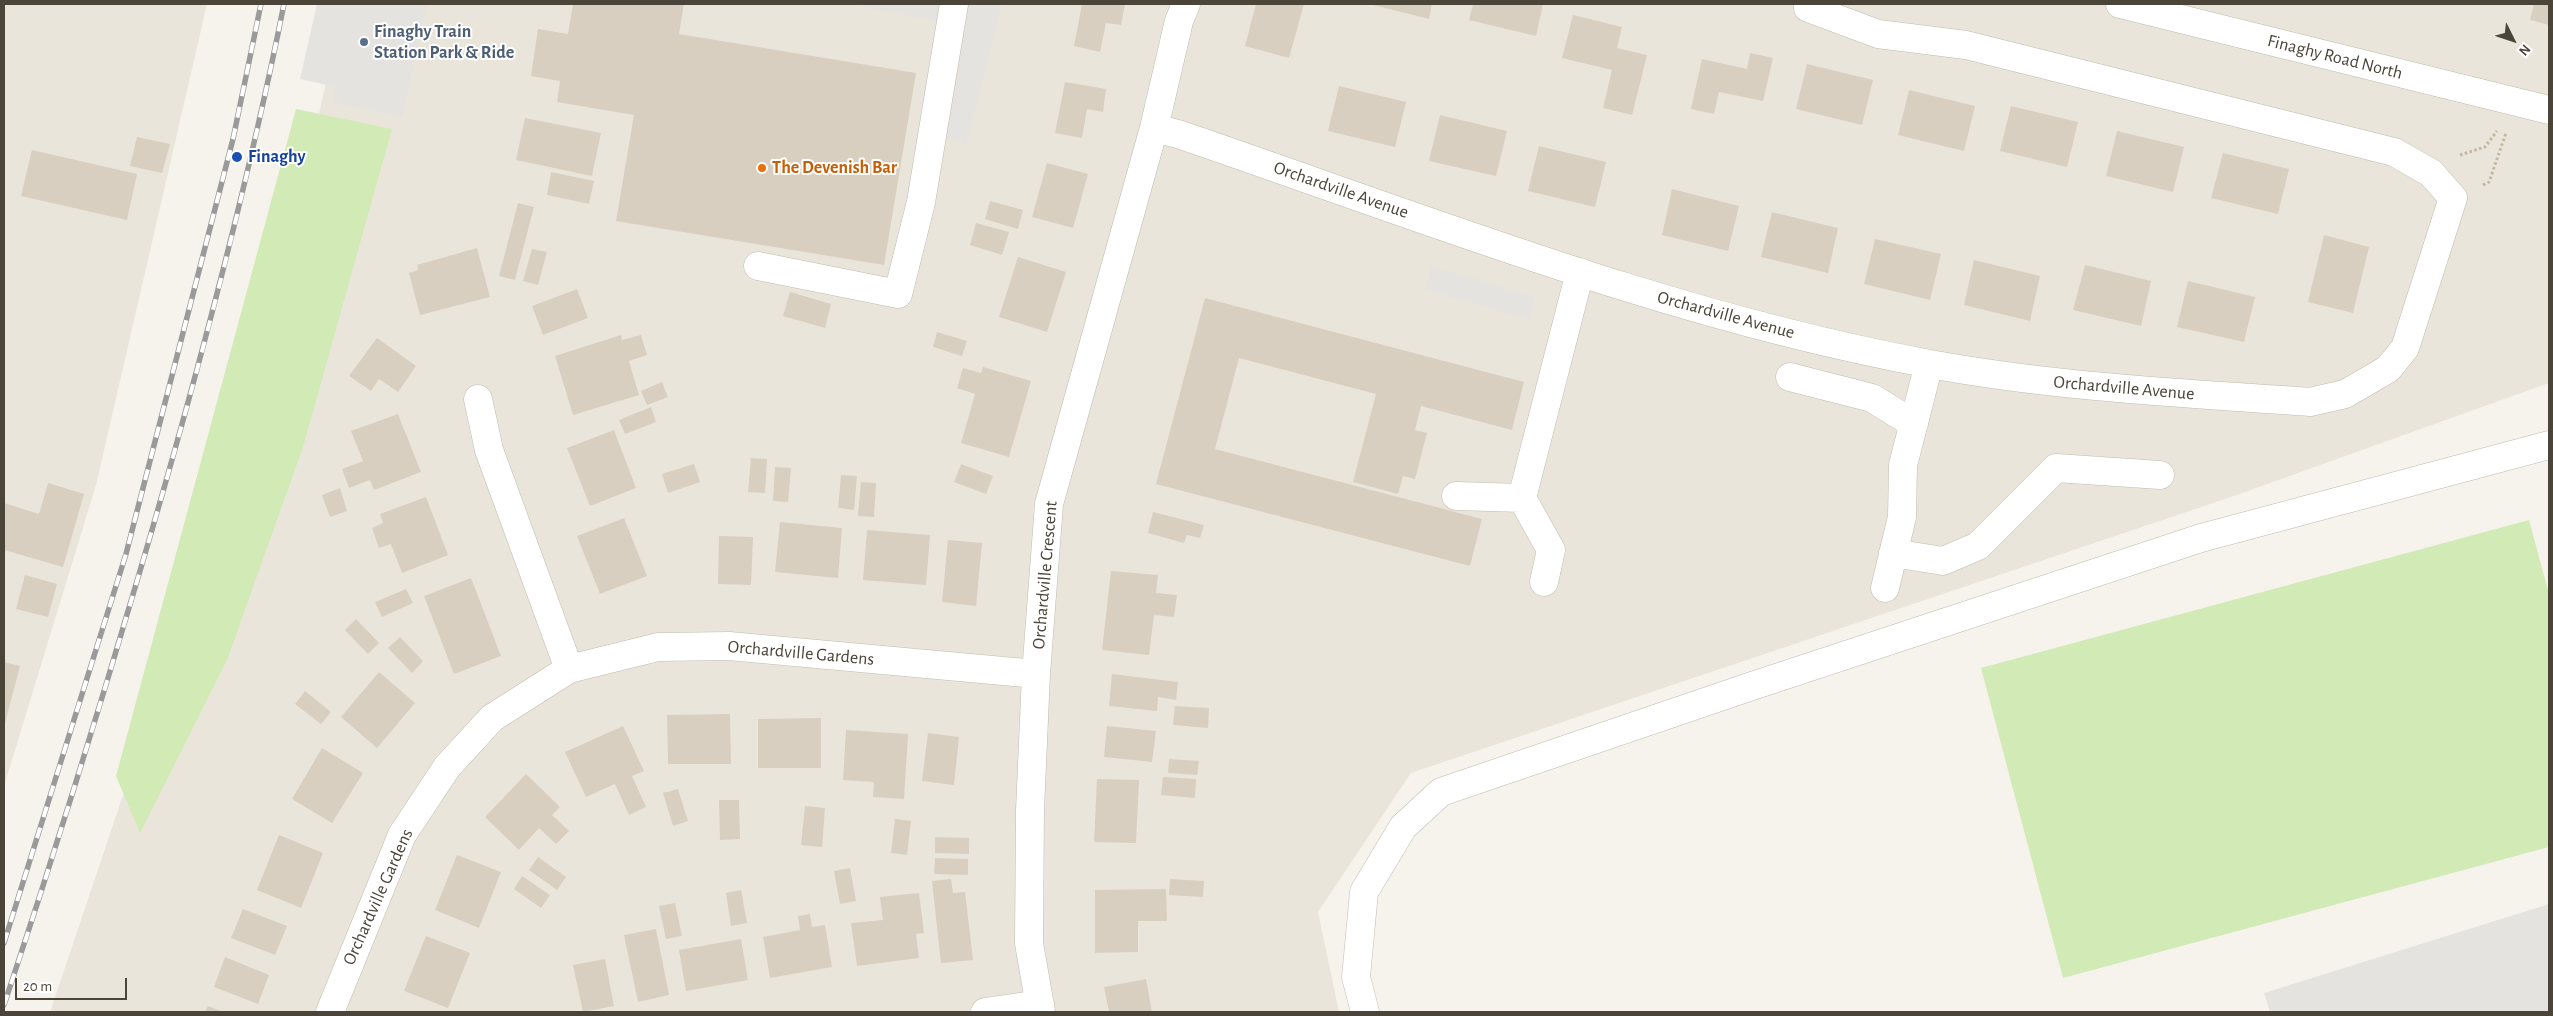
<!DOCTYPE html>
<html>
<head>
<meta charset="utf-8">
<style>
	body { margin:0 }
	#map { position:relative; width:2553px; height:1016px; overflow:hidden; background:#f6f3ec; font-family:"Alegreya Sans",sans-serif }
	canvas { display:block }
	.frame { position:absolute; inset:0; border:5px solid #4b4439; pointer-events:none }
	.north { position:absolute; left:2488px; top:15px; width:50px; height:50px; -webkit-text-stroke:4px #fff; paint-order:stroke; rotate:131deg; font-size:14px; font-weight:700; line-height:20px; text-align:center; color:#4b4439 }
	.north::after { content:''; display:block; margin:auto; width:18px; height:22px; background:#4b4439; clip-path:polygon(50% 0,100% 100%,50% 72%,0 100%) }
	.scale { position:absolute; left:15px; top:978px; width:112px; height:22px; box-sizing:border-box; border:2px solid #4b4439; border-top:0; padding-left:6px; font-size:15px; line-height:18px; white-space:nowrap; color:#4b4439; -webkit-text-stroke:4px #fff; paint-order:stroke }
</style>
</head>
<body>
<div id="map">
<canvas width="2553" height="1016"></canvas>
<div class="frame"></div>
<div class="north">N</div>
<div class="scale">20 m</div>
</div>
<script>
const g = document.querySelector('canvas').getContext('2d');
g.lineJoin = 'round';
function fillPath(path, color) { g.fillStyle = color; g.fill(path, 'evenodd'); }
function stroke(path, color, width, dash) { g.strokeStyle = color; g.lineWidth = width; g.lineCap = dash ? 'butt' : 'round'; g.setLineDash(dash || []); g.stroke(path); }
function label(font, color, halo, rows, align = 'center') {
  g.font = font + ' "Alegreya Sans",sans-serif'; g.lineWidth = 4; g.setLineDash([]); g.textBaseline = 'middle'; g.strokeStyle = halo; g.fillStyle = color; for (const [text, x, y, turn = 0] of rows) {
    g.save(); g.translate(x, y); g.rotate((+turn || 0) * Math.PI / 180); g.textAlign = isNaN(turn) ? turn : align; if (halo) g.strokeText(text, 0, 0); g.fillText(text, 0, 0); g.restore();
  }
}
const residential = new Path2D(`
	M4 4H207L96 485 4 786Z
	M344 4H2549V383L2231 497 1411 773 1318 912 1339 1012H50L248 424Z`);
const green = new Path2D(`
	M296 109 392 129 303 447 227 660 140 833 116 776Z
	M2529 520 2549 594V847L2063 978 1981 668Z`);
const parking = new Path2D(`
	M317 4H427L402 117 333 102 336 87 300 79Z
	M846 4H1002L966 145 937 134 938 21Z
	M1432 266 1535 297 1529 320 1425 289Z
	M2549 904V1012H2270L2264 993Z`);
const building = new Path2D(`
	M573 4H684L679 34 916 73 884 265 616 221 634 115 557 102 560 81 531 76 538 29 568 34Z
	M1082 4H1125L1121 25 1106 23 1100 52 1074 46Z
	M1256 4H1304L1289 58 1245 46Z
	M1369 4H1432L1429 19Z
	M1473 4H1543L1536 36 1469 20Z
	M2534 4H2549V25L2530 20Z
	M1573 15 1622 27 1617 48 1647 55 1632 115 1603 108 1612 70 1562 58Z
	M1750 53 1773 58 1763 101 1719 92 1714 114 1691 109 1702 59 1747 69Z
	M1807 64 1873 80 1862 125 1796 109Z
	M1065 82 1106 89 1103 112 1087 109 1082 138 1055 133Z
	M1339 86 1406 102 1395 147 1328 131Z
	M1909 90 1975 106 1964 151 1898 135Z
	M2011 106 2078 122 2067 167 2000 151Z
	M1440 115 1507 131 1496 176 1429 161Z
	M525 118 601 133 592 176 516 160Z
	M2117 131 2184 147 2173 192 2106 176Z
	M137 137 170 144 162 173 130 166Z
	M1539 146 1606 162 1595 207 1528 191Z
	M32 150 137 174 127 220 21 196Z
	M2223 153 2289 169 2278 214 2211 198Z
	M1047 163 1088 174 1073 228 1032 217Z
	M551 172 594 181 589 204 547 195Z
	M1672 189 1739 206 1728 251 1662 235Z
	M990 201 1023 210 1018 229 985 219Z
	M518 203 534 207 515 280 499 276Z
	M1772 212 1838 228 1828 273 1761 257Z
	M976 223 1009 232 1002 255 970 245Z
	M2324 235 2369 247 2353 313 2308 302Z
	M1875 239 1941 254 1930 300 1864 284Z
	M477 248 490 297 420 315 409 273 418 270 417 265Z
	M532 249 547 252 538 285 523 281Z
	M1018 257 1066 272 1047 332 999 317Z
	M1974 260 2040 276 2030 321 1964 305Z
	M2085 265 2151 281 2141 326 2073 310Z
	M2188 281 2255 297 2244 342 2177 327Z
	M577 289 588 318 543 335 532 306Z
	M790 292 831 304 825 328 783 316Z
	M1205 298 1524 382 1512 430 1421 406 1415 430 1427 433 1415 479 1403 476 1398 494 1353 482 1376 394 1239 358 1215 449 1482 519 1470 566 1156 484Z
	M937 332 967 341 962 356 933 347Z
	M621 335 622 340 641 335 647 355 629 361 639 395 573 415 555 356Z
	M377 338 416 366 398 392 379 379 371 391 349 376Z
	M983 367 1031 381 1009 457 961 443 975 394 957 388 963 368 981 373Z
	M662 382 668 397 647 405 641 391Z
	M651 407 656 422 625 434 619 420Z
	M398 414 421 472 374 490 370 480 349 488 342 469 363 461 351 431Z
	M614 430 636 488 590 506 567 448Z
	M751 458 767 459 765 493 748 492Z
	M694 464 700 482 668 493 662 474Z
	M961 464 993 476 986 494 954 482Z
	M775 467 791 468 788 502 773 501Z
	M841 475 857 476 854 510 838 508Z
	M861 482 876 483 874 517 858 516Z
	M48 483 84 494 63 567 4 550V503L39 514Z
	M340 488 347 511 330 517 322 495Z
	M426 497 448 555 402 573 391 544 379 548 372 528 383 523 380 514Z
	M1153 512 1204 525 1200 538 1187 535 1184 543 1148 533Z
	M624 518 647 576 600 594 577 536Z
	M780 522 842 528 838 578 775 572Z
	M867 530 930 535 926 585 863 580Z
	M719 536 753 537 751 585 718 584Z
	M948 540 982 543 976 606 942 602Z
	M1111 571 1158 575 1156 593 1177 595 1174 617 1154 615 1149 655 1102 650Z
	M25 575 57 584 48 617 16 609Z
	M471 578 501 656 454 674 424 596Z
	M406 589 413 603 382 617 375 602Z
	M356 619 379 643 368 654 345 630Z
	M400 637 423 661 412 673 388 648Z
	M4 662 20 666 4 727Z
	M379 672 415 703 377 748 341 717Z
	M1112 674 1178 682 1176 700 1158 697 1157 711 1109 706Z
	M305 691 331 712 321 724 295 704Z
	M1175 706 1209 708 1208 728 1173 725Z
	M730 714 731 764H668L667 715Z
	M821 718V768H758V719Z
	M623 726 644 771 632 776 646 807 629 815 615 784 586 797 565 752Z
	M1107 726 1156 731 1152 762 1104 757Z
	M846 730 908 734 904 799 873 797 874 782 843 780Z
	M928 733 959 737 954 785 922 781Z
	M322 748 363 773 332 823 292 799Z
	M1169 759 1199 761 1197 775 1168 773Z
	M526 774 560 807 552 815 569 831 556 844 539 828 519 850 485 817Z
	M1163 777 1196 779 1195 798 1161 795Z
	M1097 779 1139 780 1136 843 1094 842Z
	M678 789 688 821 673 826 663 793Z
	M719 800H739L740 839 720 840Z
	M805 806 825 808 822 847 801 845Z
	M895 819 911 821 907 855 891 853Z
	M279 835 323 853 301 908 257 890Z
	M935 837 969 838V854L935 853Z
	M457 855 501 872 479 928 435 910Z
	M538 857 566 877 557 890 529 870Z
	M935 858 968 859V875L934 874Z
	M850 868 856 901 840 904 834 871Z
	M522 876 550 895 541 908 514 889Z
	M951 879 953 893 965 892 973 960 941 963 932 881Z
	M1170 879 1204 881 1203 897 1169 895Z
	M1166 889 1167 921H1138V952L1095 953V890Z
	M741 890 747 923 731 926 726 893Z
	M919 893 924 933 916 934 919 958 857 966 851 923 883 920 880 897Z
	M675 903 682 936 666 939 659 906Z
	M243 909 287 926 275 955 231 938Z
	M810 914 812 927 825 925 832 967 770 978 763 937 800 930 798 916Z
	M656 929 669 995 638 1002 624 935Z
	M426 936 470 953 448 1008 404 991Z
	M741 939 748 980 686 991 679 950Z
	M225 957 269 975 258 1004 214 987Z
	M605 959 614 1006 583 1012 573 965Z
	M1146 979 1152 1012H1109L1104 987Z
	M208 1006 224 1012H205Z`);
const path = new Path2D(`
	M2460 155 2485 147 2497 131
	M2483 185 2489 182 2506 133`);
const minor = new Path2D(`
	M2120 4 2549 110
	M1154 128 1178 134C1424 218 1673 317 1930 364 2055 387 2183 393 2310 402L2345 394 2388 369 2405 348 2453 198 2431 173 2394 152 1966 45 1878 34 1808 8
	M758 266 898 294 921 202 954 4
	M1790 377 1872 398 1914 424
	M478 399 489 450 569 669
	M1456 496 1522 498
	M1893 553 1943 561 1978 546 2056 468 2160 475
	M1544 582 1551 550 1522 498 1580 272
	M1885 588 1902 517 1903 465 1929 364
	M330 1012 402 835 447 767 492 718 569 669 658 647 729 646 1036 674
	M985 1012 1040 1004
	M1041 1012 1029 943 1030 810 1036 674 1049 504 1154 128 1179 21 1186 4
	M1365 1012 1356 977 1364 892 1403 827 1441 792 1749 687 2201 538 2549 445`);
const rail = new Path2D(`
	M4 943 126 554 233 139 261 4
	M4 1005C52 861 97 717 140 571 195 384 246 195 284 4`);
const markers = [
	[364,42,5,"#5c6f8a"],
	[237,157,6,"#1a4fb4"],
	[762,168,5,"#e8710a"]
];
const serviceNames = [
	["Finaghy Train",374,32],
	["Station Park & Ride",374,53]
];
const streetNames = [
	["Finaghy Road North",2335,57,14],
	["Orchardville Avenue",1341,190,19],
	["Orchardville Avenue",1726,315,15],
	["Orchardville Avenue",2124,388,5],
	["Orchardville Crescent",1045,575,-85],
	["Orchardville Gardens",801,653,5],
	["Orchardville Gardens",378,897,-66]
];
const transitNames = [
	["Finaghy",248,157]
];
const foodNames = [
	["The Devenish Bar",772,168]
];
fillPath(residential, '#eae5da');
fillPath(green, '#d2eab5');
fillPath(parking, '#e5e3e0');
fillPath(building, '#d8cfc1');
stroke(minor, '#c2bbae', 29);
stroke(path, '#c4b79f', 3, [2.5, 2.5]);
stroke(minor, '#fff', 28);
stroke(rail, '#9a9a9a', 5.5);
stroke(rail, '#fff', 4, [11]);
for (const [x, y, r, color] of markers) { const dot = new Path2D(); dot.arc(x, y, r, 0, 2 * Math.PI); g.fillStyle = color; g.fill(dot); stroke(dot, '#fff', 2); }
label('bold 18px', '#4e5e75', '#fff', serviceNames, 'left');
label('18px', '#4b4439', '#fff', streetNames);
label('bold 18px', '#164399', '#fff', transitNames, 'left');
label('bold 18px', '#c56008', '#fff', foodNames, 'left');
</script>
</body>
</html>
